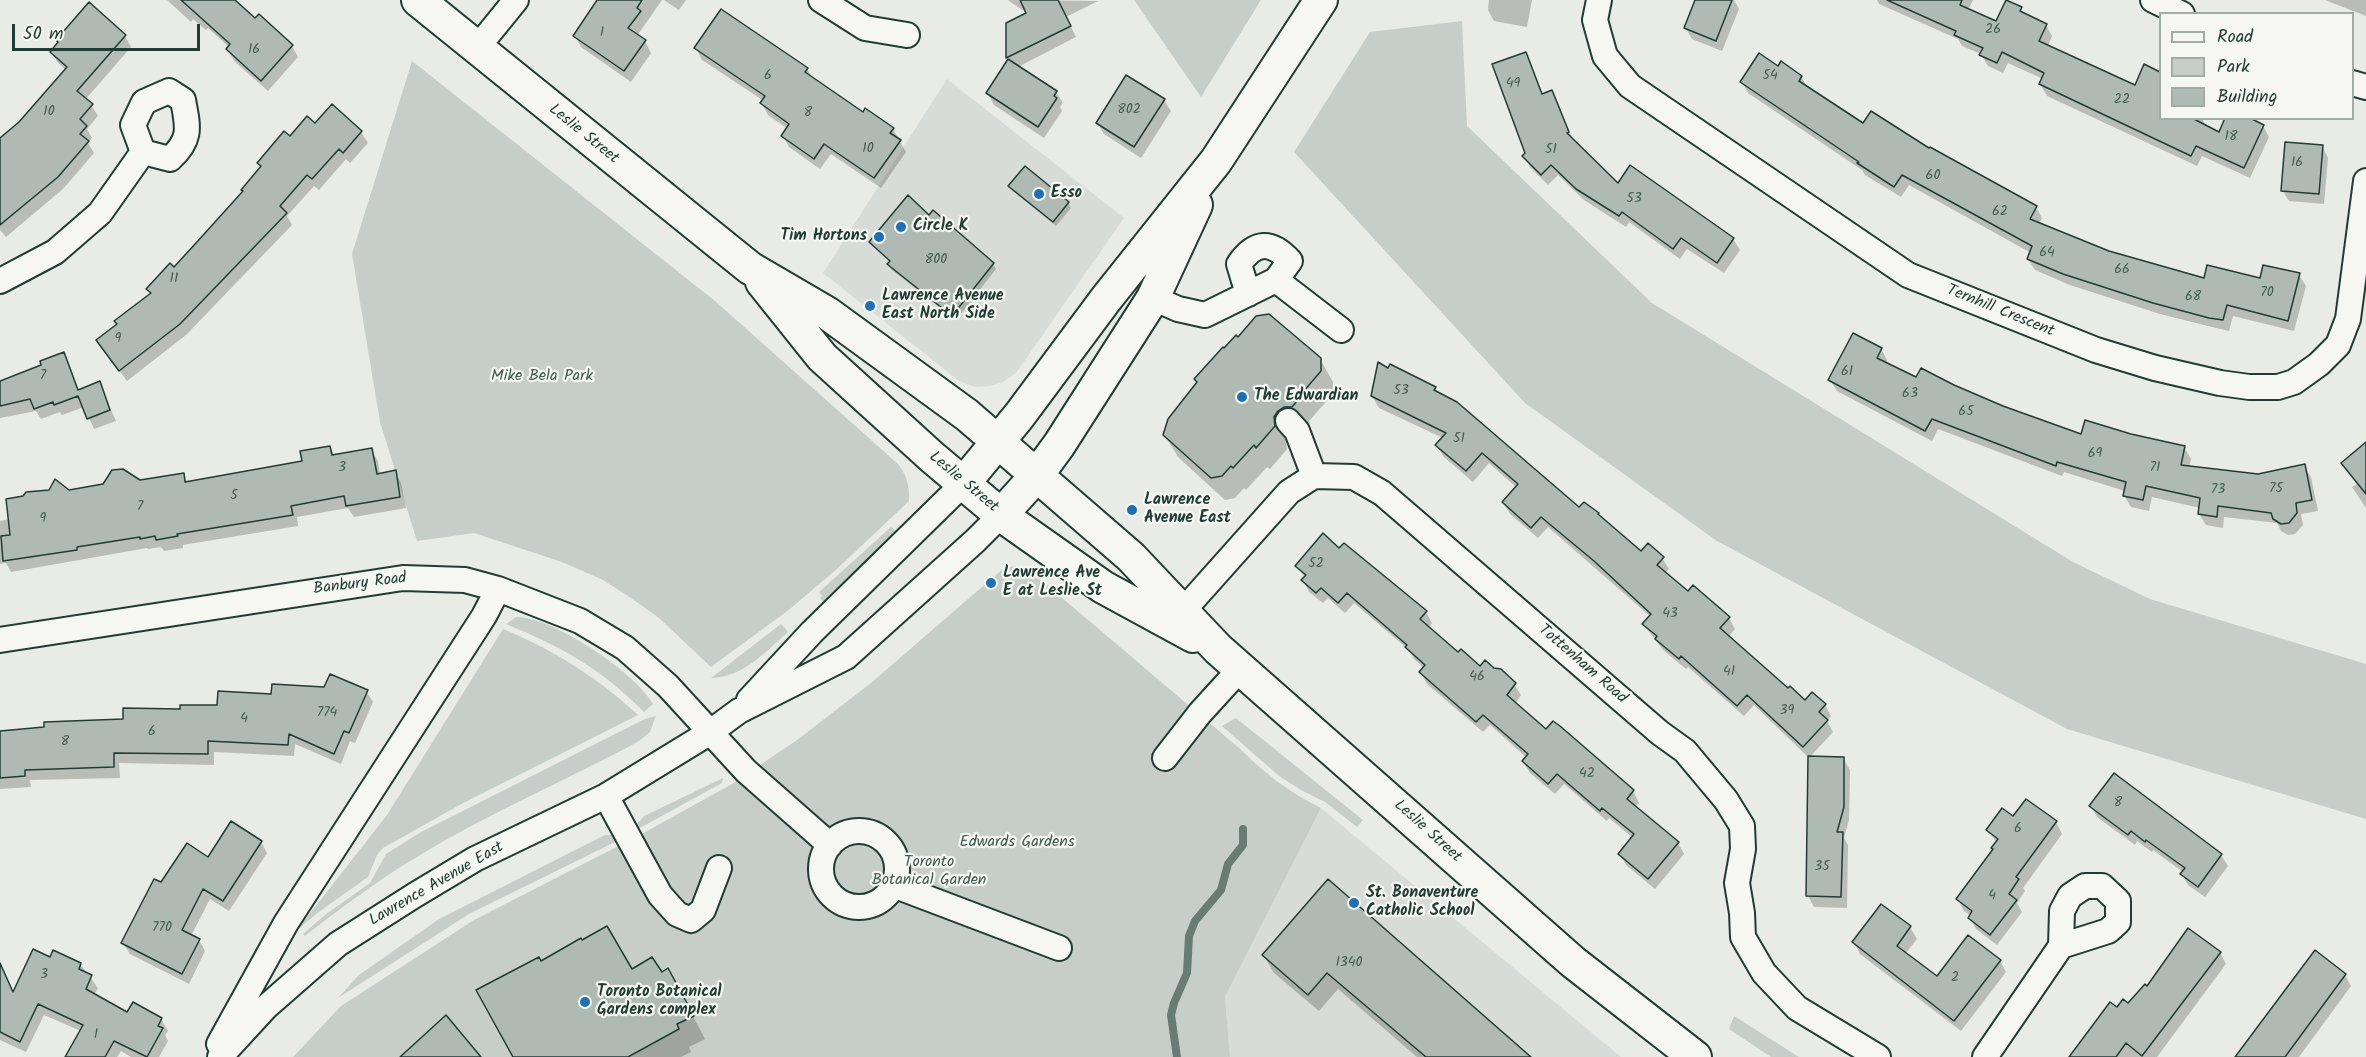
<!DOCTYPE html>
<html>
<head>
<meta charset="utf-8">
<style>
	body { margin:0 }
	#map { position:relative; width:2366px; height:1057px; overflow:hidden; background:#e9ebe7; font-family:Kalam,sans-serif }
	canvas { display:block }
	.legend { position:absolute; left:2159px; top:12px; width:195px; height:108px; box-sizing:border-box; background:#f6f6f2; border:2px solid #a0aca6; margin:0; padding:8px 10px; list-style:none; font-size:18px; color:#1f3d34 }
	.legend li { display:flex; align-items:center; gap:12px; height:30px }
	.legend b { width:30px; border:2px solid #a0aca6 }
	.scale { position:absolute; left:12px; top:24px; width:188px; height:27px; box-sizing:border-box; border:3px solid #1f3d34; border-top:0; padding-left:8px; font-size:18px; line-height:21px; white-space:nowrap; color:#1f3d34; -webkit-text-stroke:4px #f6f6f2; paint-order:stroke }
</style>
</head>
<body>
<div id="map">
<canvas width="2366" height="1057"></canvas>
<ul class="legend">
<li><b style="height:8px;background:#f6f6f2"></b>Road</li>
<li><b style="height:16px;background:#c7cec9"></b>Park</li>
<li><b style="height:16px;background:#b0bab5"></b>Building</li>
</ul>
<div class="scale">50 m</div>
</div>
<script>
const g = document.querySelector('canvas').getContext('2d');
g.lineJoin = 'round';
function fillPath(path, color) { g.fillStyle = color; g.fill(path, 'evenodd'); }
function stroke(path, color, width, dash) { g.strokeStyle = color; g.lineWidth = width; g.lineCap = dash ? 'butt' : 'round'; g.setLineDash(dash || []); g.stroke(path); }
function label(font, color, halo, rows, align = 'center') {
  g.font = font + ' Kalam,sans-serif'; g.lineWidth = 4.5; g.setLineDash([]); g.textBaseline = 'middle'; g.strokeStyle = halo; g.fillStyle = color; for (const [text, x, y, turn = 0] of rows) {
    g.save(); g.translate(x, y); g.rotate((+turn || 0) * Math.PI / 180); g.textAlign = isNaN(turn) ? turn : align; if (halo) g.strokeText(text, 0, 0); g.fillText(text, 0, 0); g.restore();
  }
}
const built = new Path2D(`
	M947 79 1124 218 1016 373 1003 382 990 386 975 387 959 381 823 273Z
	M1321 808 1621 1057H1230L1225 997Z`);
const green = new Path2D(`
	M1134 0H1261L1201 97Z
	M1462 21 1467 126 1652 303 2073 562 2150 599 2366 664V819L2067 729 1717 541 1525 403 1294 152 1370 32Z
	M412 61 715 301 898 464C908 477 909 485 909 501L838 568 790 609 711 667 659 618 631 598 603 580 562 562 474 533 417 541 380 422 352 254Z
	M891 527 897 532 823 602 820 598 822 596 819 592Z
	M1021 566 1041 580 1239 748C1265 773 1288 792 1321 808L1225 997 1230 1057H293L341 1006 474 920 640 835 732 784 797 740 871 683 1005 567Z
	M516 617C552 616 636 673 653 704L644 712C600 668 564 648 506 624Z
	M781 624 788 632C765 652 744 677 711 678Z
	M503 629C554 650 597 677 638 715L465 802 383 848 377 855 368 877 320 911 297 930 387 815Z
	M656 716 650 732 639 741C566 781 488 813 417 857 378 880 341 908 305 936L303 934 325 915 370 883 386 854 421 832 645 719Z
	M1236 718 1363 820 1357 827 1325 802 1301 790 1279 776 1222 726Z
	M723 778 722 783 638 829 636 825 644 816Z
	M605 835H614L621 839 469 914 338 998 359 975 439 919Z
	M1734 1016 1799 1057H1771L1729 1029Z`);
const shadow = new Path2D(`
	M167 0H233L255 20 292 46 298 57 268 91 234 61 228 49 229 47 208 28 206 30 193 19 191 22Z
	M613 0H662L637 36 645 41 651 53 631 82 581 47 575 36Z
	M664 0H686L679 10Z
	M1008 0 1098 1 1066 17 1076 37 1018 67 1056 92 1063 103 1060 107 1062 111 1044 138 994 105 988 94 1009 61 1008 24 1028 14Z
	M1489 0H1532L1527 27 1494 21 1488 10Z
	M1697 0H1734L1739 9 1722 51 1692 39 1685 27Z
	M1877 0H1973L1968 10 1997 23 2021 9 2025 15 2046 25 2052 36 2048 46 2136 87 2145 66 2160 73V118H2202L2214 146 2263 126 2269 137 2250 178 2202 156 2197 166 2047 96 2040 84 2043 79 2008 63 2003 73 1988 66 1981 54 1962 46 1958 39 1879 4Z
	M2324 0H2366V16L2325 0Z
	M125 36 131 47 85 100 91 105 98 116 87 129 92 138 88 143 94 153 63 189 6 237 0 230V140L20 123 66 70 58 63 52 52Z
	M696 48 807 69 813 79 863 114 893 129 906 152 881 188 831 154 820 169 789 147 783 136 788 129 768 115 762 104 764 101 702 60Z
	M1525 54 1543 95 1551 92 1558 103 1573 141 1618 185 1733 239 1740 250 1724 273 1687 249 1680 259 1629 222 1626 227 1584 200 1558 175 1548 185 1530 167 1524 156 1527 153Z
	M1778 68 1801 77 1808 88 1863 125 1929 150 2036 207 2042 218 2039 224 2108 252 2205 280H2261L2299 275 2306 286 2294 331 2233 316 2229 331 2216 328 2160 314 2070 285 2035 270 2028 259 2031 253 1909 185 1901 197 1865 175 1862 170 1748 93 1742 82Z
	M1164 100 1171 111 1141 158 1104 134 1098 123Z
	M315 125 361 132 368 143 350 163 346 159 319 190 314 186 287 216 292 225 186 335 127 381 98 341 151 294 148 289 174 269 244 192 262 168 259 163 290 138Z
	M2322 146 2328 158 2324 204 2289 201 2282 190Z
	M1010 186 1068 203 1071 208 1056 226 1013 191Z
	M929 218 993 264 996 269 956 320 892 270 889 265 891 262 871 243Z
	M1881 349 1887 360 1886 364 1916 379 1953 386 2003 407 2082 436 2131 435 2184 447 2191 459 2189 467 2258 476 2304 466 2311 477 2318 511 2301 514 2303 525 2295 534 2288 535 2281 531 2277 523 2224 517 2223 528 2206 525 2199 514 2200 508 2152 497 2149 511 2131 507 2124 495 2125 491 2064 472 2062 476 1938 429 1932 441 1837 391 1830 380Z
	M64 357 79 391 99 383 116 421 94 429 84 407 62 415 60 412 41 419 36 411 0 418V383Z
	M1320 359 1333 382V394L1309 421 1310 423 1305 429 1291 433 1286 440 1287 449 1270 469 1267 467 1246 490 1244 488 1235 498 1225 500 1178 457 1165 435Z
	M1435 388 1438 393 1460 404 1579 509 1598 514 1642 553 1662 558 1669 569 1665 573 1688 593 1729 618 1735 629 1728 637 1788 690 1805 702 1812 694 1825 705 1831 716 1827 721 1833 732 1809 758 1754 705 1744 716 1688 667 1686 669 1663 650 1644 625 1651 617 1548 527 1538 538 1510 514 1503 502 1517 488 1489 463 1473 482 1444 457 1437 446 1443 438 1379 408 1372 396Z
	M2366 444V508L2352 487 2357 484 2343 463Z
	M330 447 335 456 371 450 378 461 380 475 395 472 401 483 406 508 354 517 348 508 297 517 298 526 183 545V548L164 551 161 547 148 549 147 548 11 572 6 563 0 564V521L10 519 68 491 183 474 188 483 304 462Z
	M1340 550 1426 612 1432 623 1428 628 1458 655 1514 684 1521 695 1515 704 1547 731 1633 791 1639 803 1635 807 1678 843 1684 854 1655 889 1626 865 1620 854 1633 838 1609 818 1607 821 1564 784 1555 794 1530 773 1523 762 1527 758 1490 725 1483 732 1427 684 1421 673 1424 668 1414 659 1409 650 1354 603 1345 613 1328 598 1323 603 1309 592 1303 580 1305 578 1297 566Z
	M366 691 373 702 355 743 350 741 341 764 295 744 294 756 214 752V765L119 763 120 778 30 780 31 787 0 789V732L125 720 219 707 273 695Z
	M1843 758 1850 770 1849 820 1844 838 1848 845 1847 908 1814 907 1808 896Z
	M2091 806 2221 855 2228 866 2205 897 2188 885 2182 874 2183 872 2153 850 2152 852 2137 841 2135 845 2097 817Z
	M2013 818 2056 822 2062 834 2023 888 2025 891 2017 903 2022 912 1997 945 1976 929 1970 918 1971 916 1964 911 1958 899 1994 850 1997 843 1988 830Z
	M261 842 267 853 229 911 210 899 191 936 199 940 205 951 189 984 130 954 123 943 162 884 209 859Z
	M1328 881 1529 1057H1417L1338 989 1319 1011 1274 973 1264 956Z
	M1881 906 1910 927 1917 939 1905 954 1938 978 2000 961 2006 972 1961 1031 1860 954 1854 942Z
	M2220 953 2226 964 2157 1057H2071L2117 1010 2129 1005 2147 988Z
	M50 959 80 964 98 988 94 995 128 1014 134 1004 161 1019 168 1031 165 1035 168 1041 159 1057H131L121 1051 117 1057H73L81 1031 44 1015 26 1052 0 1040V965L14 994Z
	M540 963 662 974 680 992 705 1039 689 1047 691 1052 681 1057H515Z
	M2345 975 2351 986 2299 1057H2238Z`);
const stream = new Path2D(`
	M1177 1057 1171 1015 1174 1003 1187 973 1189 936 1195 921 1221 890 1228 864 1243 845V829`);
const building = new Path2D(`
	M181 0H235L255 18 259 14 293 45 261 81 226 49 230 44Z
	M597 0H642L637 8 641 11 628 28 646 40 624 71 573 36Z
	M1020 0H1058L1071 26 1006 58V23L1026 13Z
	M1695 0H1732L1716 41 1684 28Z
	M1887 0H1962L1960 5 1996 21 2006 0 2022 7 2020 11 2047 24 2039 41 2135 85 2144 64 2160 72V118H2192L2219 132 2225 118H2250L2264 125 2244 168 2196 146 2191 156 2039 84 2044 73 2002 52 1997 63 1979 55 1983 48 1954 35 1956 31Z
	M89 2 126 35 77 91 93 104 80 119 87 126 80 134 89 141 58 177 0 225V138L19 122 67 67 50 52 58 42 56 40Z
	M721 9 808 68 805 72 863 112 865 108 894 128 890 133 901 140 874 178 824 144 814 159 781 136 789 124 760 103 765 96 694 48Z
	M1526 52 1542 94 1552 90 1569 132 1567 133 1618 183 1630 165 1734 238 1717 263 1681 238 1673 249 1622 212 1619 216 1576 189 1551 165 1541 175 1522 156 1525 153 1492 64Z
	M1759 53 1778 66 1781 61 1802 76 1799 81 1863 123 1871 111 1929 148 1930 147 2037 206 2030 219 2109 251 2204 278 2207 265 2260 278 2263 265 2300 273 2288 321 2227 305 2223 320 2209 318 2153 303 2063 274 2027 259 2032 246 1902 175 1894 187 1857 163 1859 162 1740 82Z
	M1008 59 1057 91 1054 96 1057 98 1038 127 986 93Z
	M1126 75 1165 99 1134 147 1096 123Z
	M332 104 362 131 343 153 339 149 312 179 307 175 280 206 287 213 180 324 119 371 96 340 117 324 114 321 151 293 146 289 170 263 174 267 196 243 243 191 241 190 261 166 257 163 284 131 290 136 307 116 315 123Z
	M2285 142 2323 145 2319 194 2281 191Z
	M1025 166 1069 202 1053 222 1008 186Z
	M908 195 929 215 933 210 994 263 952 316 887 264 890 261 869 242Z
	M1269 314 1321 358V371L1297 399 1298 400 1292 407H1284L1278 411 1274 417 1275 426 1256 448 1254 445 1233 468 1231 466 1222 476 1211 478 1163 435 1168 419 1197 382 1194 379 1223 347 1224 348 1236 335 1238 337 1256 316Z
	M1853 333 1882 348 1877 358 1916 377 1921 368 1954 385 2003 406 2081 434 2085 420 2131 434 2185 446 2181 465 2258 474 2305 464 2312 500 2296 503 2297 513 2289 523 2281 524 2273 519 2271 513 2218 506 2217 517 2198 514 2200 498 2146 486 2143 500 2123 496 2126 482 2057 462 2056 466 1932 419 1925 431 1828 380Z
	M64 352 78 390 100 381 110 410 87 419 78 396 54 405 53 402 34 409 30 399 0 406V381L41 365 40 361Z
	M1378 362 1388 368 1390 364 1436 387 1434 390 1457 402 1579 507 1584 502 1599 513 1598 514 1641 551 1648 543 1664 557 1657 565 1688 591 1693 585 1730 617 1720 628 1788 688 1790 686 1805 700 1812 692 1826 704 1819 712 1828 720 1803 747 1747 695 1737 706 1681 656 1679 659 1655 639 1657 636 1642 624 1651 614 1594 561 1541 517 1531 528 1502 502 1518 484 1482 453 1466 471 1435 445 1446 433 1371 396Z
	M2366 442V494L2341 463Z
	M330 446 332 455 372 448 377 474 396 470 400 497 346 506 344 496 291 506 293 515 177 534 178 536 156 540 155 536 140 539V537L77 547V550L3 561 1 536 10 535 6 499 23 496 26 492 49 490 55 479 69 490 103 484 112 470 123 469 140 480 184 473 185 482 302 461 300 451Z
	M1323 533 1339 548 1344 543 1427 611 1420 619 1458 652 1461 649 1480 666 1485 660 1494 668 1501 669 1516 683 1507 695 1546 729 1553 721 1560 726 1634 790 1627 799 1679 842 1648 879 1618 854 1634 834 1602 808 1600 811 1557 774 1548 784 1522 761 1528 754 1483 715 1476 722 1419 672 1425 665 1405 647 1407 645 1347 593 1338 603 1321 588 1316 593 1301 580 1306 575 1295 566Z
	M330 674 368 690 349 733 344 731 334 754 289 734 288 745 208 741V754L114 753V767L25 770V776L0 778V731L44 727V722L123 719V708L180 709V705H217L218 691 271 694 272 684 324 687Z
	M1808 756 1844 757V807L1837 832H1843L1841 897 1806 896Z
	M2114 773 2222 854 2198 887 2180 874 2185 868 2146 840 2145 842 2131 831 2128 835 2089 806Z
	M2026 799 2057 821 2016 877 2019 879 2009 894 2017 900 1990 935 1968 918 1972 911 1956 899 1993 849 1991 848 1998 839 1986 830 2002 808 2013 816Z
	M231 821 262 841 223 901 203 889 182 930 200 939 182 974 121 943 154 879 161 882 187 843 208 857Z
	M1328 879 1531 1057H1426L1327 973 1308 995 1262 955Z
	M1881 904 1911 926 1897 946 1937 976 1968 935 2001 960 1954 1021 1852 942Z
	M607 926 632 969 652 957 662 972 668 968 694 1016 677 1024 679 1029 628 1057H513L476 990 539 957 541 961 581 938 582 940Z
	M2188 928 2221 952 2142 1056 2126 1043 2116 1057H2069L2110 1002 2117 1007 2123 999 2128 1003 2145 984 2147 986Z
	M33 949 50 957 53 950 81 963 79 969 92 975 86 989 127 1012 133 1002 162 1018 158 1026 163 1028 147 1057 114 1041 105 1057H65L83 1025 38 1004 20 1042 0 1032V963L13 992Z
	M2315 950 2346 974 2285 1057H2235Z
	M446 1015 481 1057H400Z`);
const minor = new Path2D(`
	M821 0 865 28 907 35
	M1599 0 1595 20 1605 56 1630 86 1908 275 2096 350 2155 368 2220 383 2249 387H2278L2294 382 2319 364 2338 345 2348 319 2366 181
	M2153 0 2182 14
	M477 48 516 0
	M2352 83 2366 87
	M169 91 183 100C188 127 192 139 170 159L143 152 133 125 144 102Z
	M0 281 55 252 100 213 143 152
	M1248 294 1239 264C1255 241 1271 240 1290 261L1276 280
	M1153 298 1178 309 1205 315 1276 280 1341 330
	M1288 421 1297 431 1314 476
	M1182 612 1289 492 1314 476 1354 477 1382 493 1660 733 1685 751 1726 800 1742 826 1743 849 1737 883 1742 913 1743 937 1764 973 1797 1008 1878 1057
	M0 640 403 578 465 580 498 589 580 621 625 648 668 686 746 771 830 845
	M749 700 812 632 963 484
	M1165 758 1200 713 1241 668
	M606 796 660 895 677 914 691 920 703 910 719 868
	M821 869a38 38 0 1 1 76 0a38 38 0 1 1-76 0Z
	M893 885 1059 948
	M219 1044 286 923 484 616 498 589
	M220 1057 266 1007 338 944 415 895 475 859 606 796 709 733 739 711 846 657 975 541 1001 515
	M1985 1057 2061 946 2062 911 2070 896 2085 886H2102L2118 901V922L2108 931 2061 946`);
const major = new Path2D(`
	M418 0 750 268 827 313 967 415 1131 557 1218 649 1573 962 1695 1057
	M762 282 822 357 932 457 1001 515 1103 587 1193 636
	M963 484 1019 416 1106 299 1216 161 1321 0
	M1001 515 1037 475 1059 445 1153 298 1196 205`);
const markers = [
	[1039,194,6,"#1f6fb2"],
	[901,227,6,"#1f6fb2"],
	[879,237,6,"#1f6fb2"],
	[870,306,6,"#1f6fb2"],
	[1242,397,6,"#1f6fb2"],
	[1132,510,6,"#1f6fb2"],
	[991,583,6,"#1f6fb2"],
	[1354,903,6,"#1f6fb2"],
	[585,1002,6,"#1f6fb2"]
];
const numberNames = [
	["26",1993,31],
	["1",602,34],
	["16",254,51],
	["6",768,77],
	["54",1770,77],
	["49",1513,85],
	["22",2122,101],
	["802",1129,111],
	["10",49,113],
	["8",808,114],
	["18",2231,138],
	["10",868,150],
	["51",1551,151],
	["16",2297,164],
	["60",1933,177],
	["53",1634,200],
	["62",2000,213],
	["64",2047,254],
	["800",936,261],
	["66",2122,271],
	["11",174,280],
	["70",2267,294],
	["68",2193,298],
	["9",118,340],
	["61",1847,373],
	["7",43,377],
	["53",1401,392],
	["63",1910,395],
	["65",1966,413],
	["51",1459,440],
	["69",2095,455],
	["3",342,469],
	["71",2155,469],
	["75",2276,490],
	["73",2218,491],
	["5",234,497],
	["7",140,508],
	["9",43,520],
	["52",1316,565],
	["43",1670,615],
	["41",1729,673],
	["46",1477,678],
	["39",1787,712],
	["774",327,714],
	["4",244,720],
	["6",152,733],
	["8",65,743],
	["42",1587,775],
	["8",2118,804],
	["6",2018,830],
	["35",1822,868],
	["4",1992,897],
	["770",162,929],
	["1340",1349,964],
	["3",44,976],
	["2",1955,979],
	["1",96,1036]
];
const streetNames = [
	["Leslie Street",583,135,39],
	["Ternhill Crescent",2000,312,22],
	["Leslie Street",963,483,40],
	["Banbury Road",360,585,-7],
	["Tottenham Road",1582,665,41],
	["Leslie Street",1427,832,42],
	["Lawrence Avenue East",437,885,-30]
];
const poiNames = [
	["Esso",1051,194],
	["Circle K",913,227],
	["Tim Hortons",867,237,"right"],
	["Lawrence Avenue",882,297],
	["East North Side",882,315],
	["The Edwardian",1254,397],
	["Lawrence",1144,501],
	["Avenue East",1144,519],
	["Lawrence Ave",1003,574],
	["E at Leslie St",1003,592],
	["St. Bonaventure",1366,894],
	["Catholic School",1366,912],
	["Toronto Botanical",597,993],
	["Gardens complex",597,1011]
];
const parkNames = [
	["Mike Bela Park",542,377],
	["Edwards Gardens",1017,843],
	["Toronto",929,863],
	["Botanical Garden",929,881]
];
fillPath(built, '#d8dcd8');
fillPath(green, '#c7cec9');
fillPath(shadow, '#0003');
stroke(stream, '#687c75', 8);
fillPath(building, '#b0bab5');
stroke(building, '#1f3d34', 1.5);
stroke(minor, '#1f3d34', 28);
stroke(major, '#1f3d34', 36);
stroke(minor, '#f6f6f2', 24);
stroke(major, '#f6f6f2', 32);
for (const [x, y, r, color] of markers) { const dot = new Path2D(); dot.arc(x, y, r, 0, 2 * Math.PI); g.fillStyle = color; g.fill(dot); stroke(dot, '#f6f6f2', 2); }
label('14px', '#435c54', null, numberNames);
label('16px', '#1f3d34', '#f6f6f2', streetNames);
label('bold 16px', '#1f3d34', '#f6f6f2', poiNames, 'left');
label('16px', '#415a52', '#f6f6f2', parkNames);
</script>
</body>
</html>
